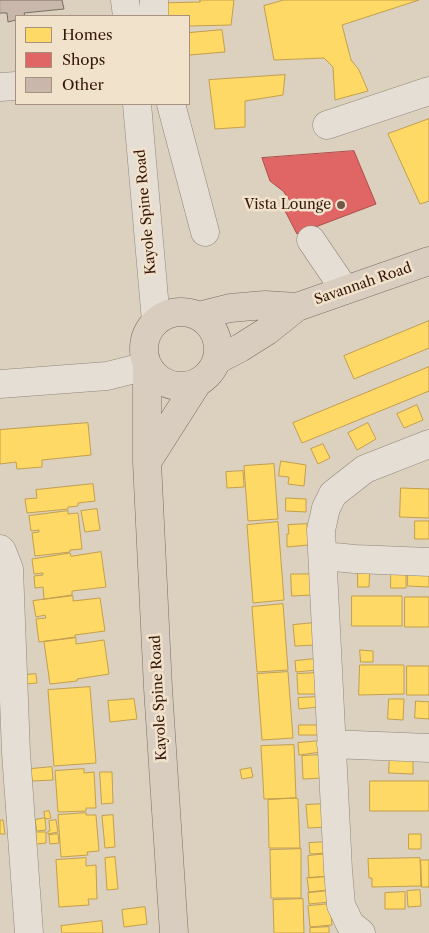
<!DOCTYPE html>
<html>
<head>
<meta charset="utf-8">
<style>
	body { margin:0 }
	#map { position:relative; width:429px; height:933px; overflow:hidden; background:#dcd0be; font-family:"Libre Caslon Text",serif }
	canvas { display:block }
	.legend { position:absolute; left:15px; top:15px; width:175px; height:90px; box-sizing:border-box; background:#f1e2cc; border:1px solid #a7917e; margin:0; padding:6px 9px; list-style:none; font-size:15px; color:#37170a }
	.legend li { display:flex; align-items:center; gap:10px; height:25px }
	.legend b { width:25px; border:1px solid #a7917e }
</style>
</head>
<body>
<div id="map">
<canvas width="429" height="933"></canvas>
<ul class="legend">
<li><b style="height:14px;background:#ffd966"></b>Homes</li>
<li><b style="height:14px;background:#e06666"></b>Shops</li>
<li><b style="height:14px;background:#c8b7aa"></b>Other</li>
</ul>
</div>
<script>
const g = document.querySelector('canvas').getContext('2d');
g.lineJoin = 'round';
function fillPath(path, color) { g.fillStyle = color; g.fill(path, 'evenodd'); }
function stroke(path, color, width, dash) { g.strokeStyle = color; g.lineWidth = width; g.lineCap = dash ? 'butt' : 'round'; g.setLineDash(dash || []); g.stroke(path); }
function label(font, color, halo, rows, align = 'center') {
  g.font = font + ' "Libre Caslon Text",serif'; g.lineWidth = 5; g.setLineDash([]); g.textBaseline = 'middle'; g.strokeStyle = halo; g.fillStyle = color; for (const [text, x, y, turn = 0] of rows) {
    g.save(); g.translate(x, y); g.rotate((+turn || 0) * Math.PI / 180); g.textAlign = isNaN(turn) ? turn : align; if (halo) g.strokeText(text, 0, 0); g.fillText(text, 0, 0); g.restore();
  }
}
const homes = new Path2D(`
	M200 0H234L231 25 189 26V16H159L158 3 200 2Z
	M284 0H419L342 25 351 60 359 70 368 91 335 100 333 67 324 58 274 60 264 6Z
	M222 30 225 52 189 55V33Z
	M285 75 283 95 245 101V127L215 129 209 80Z
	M429 119V201L420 204 388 134Z
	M429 321V348L354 379 344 356Z
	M429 367V391L302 443 293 423Z
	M417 405 423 420 404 428 397 414Z
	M88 423 91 455 42 460V467L17 469 16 462 0 464V430Z
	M368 423 376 439 357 450 348 433Z
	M323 444 330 458 318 464 311 449Z
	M281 461 306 465 304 486 288 484 289 477 279 476Z
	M274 464 278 519 248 521 244 466Z
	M243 471 244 487 227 488 226 472Z
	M93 484 95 501 78 503V506L68 507V509L27 513 25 499 37 498 36 490Z
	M401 488 429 489V518L400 517Z
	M286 498 306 499V512L286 511Z
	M97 509 100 530 85 532 81 511Z
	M68 511V514L78 513 82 549 70 550V552L35 556 32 533 39 532V530L31 531 29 516Z
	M415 521H429V539H415Z
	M278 522 284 600 253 603 247 525Z
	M307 524 308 545 287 547V534H289L288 525Z
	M101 552 106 587 72 591V595L44 599 43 587 35 588 34 576 43 575V573L34 574 32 559 70 553 71 556Z
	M358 566H370L369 587H358Z
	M391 567H406V588H391Z
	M408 570H429V587L408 586Z
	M291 574H311L312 595 292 596Z
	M73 596V601L100 598 105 631 75 635V637L39 642 36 619 46 618 45 615 36 617 33 601Z
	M352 596H402V626H352Z
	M405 597H429V627H405Z
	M283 604 288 670 257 672 252 607Z
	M314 623 316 645 295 646 293 625Z
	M76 638V644L104 640 109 674 77 679V681L50 684 44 642Z
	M360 650 373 651V662H361Z
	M315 659 317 670 296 672 295 661Z
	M360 665H404V694L359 695Z
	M407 666H429V695H407Z
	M288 672 293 738 262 740 257 674Z
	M316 673 317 694H298L297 674Z
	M36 674 37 683 26 684 25 675Z
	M90 687 96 763 54 766 48 690Z
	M317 697 318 707 299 709 298 698Z
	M134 699 137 719 110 722 108 701Z
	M389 699H404L403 720 388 719Z
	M416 701 429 702V719L415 718Z
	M299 725H319V735H299Z
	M320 741 321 752 299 755 298 743Z
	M294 745 296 798 264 799 261 746Z
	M321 755 322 778 303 779 302 756Z
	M390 755 413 756V774L389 773Z
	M52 767 53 780 32 781 31 769Z
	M251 768 253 777 242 779 240 770Z
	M84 769V773L94 772 96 808H86V811L58 812 55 771Z
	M100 772H112L113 803 102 804Z
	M370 781H429V811H370Z
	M296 798 298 799 300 848H269L268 800Z
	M324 804 326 827 308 828 306 805Z
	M49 811 51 818 45 819 44 812Z
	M86 813V815H96L99 851 87 852 88 855 61 857 58 815Z
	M113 815 115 847 105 848 102 816Z
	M45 818 46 830 37 831 35 820Z
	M3 820 5 834H0V821Z
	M56 820 58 832 48 834V831H50L49 821Z
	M36 832H46V843L37 844Z
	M58 834 59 843 50 844 49 835Z
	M409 834H421V849H409Z
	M327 842 328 853 310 854 309 843Z
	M301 849V898H271L270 850Z
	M326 854 328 876 309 878 308 856Z
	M115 857 118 889 107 890 105 858Z
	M86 858V866L96 865 97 899H88L89 905 59 907 56 860Z
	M420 858 421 886 372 887V878H369L368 859Z
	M421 860H429V887H422Z
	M325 877 327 890 309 892 307 878Z
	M420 890 421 906 408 907 407 891Z
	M328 891 329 902 309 904 308 893Z
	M405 892V909H385V893Z
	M303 899 304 933H274L273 900Z
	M330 904 332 925 310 927 308 906Z
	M145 907 147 924 124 927 122 910Z
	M102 921 103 933H62L61 926Z
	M329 927V933H310V928Z`);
const shops = new Path2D(`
	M354 151 376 204 297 234 283 207 291 202 283 191 270 181 262 158Z`);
const building = new Path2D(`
	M0 0H62L64 9 24 13 25 16H16V20L8 22 7 13H0Z`);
const minor = new Path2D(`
	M125 0 127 16
	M154 16V0
	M0 87 16 86
	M137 104 156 321
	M171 104 205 232
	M327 125 429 91
	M311 240 345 290
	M0 384 107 376 147 366
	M0 549 2 551 9 569 16 753 29 933
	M323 556 355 559 429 562
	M331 744 429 748
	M361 933 350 924 341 905 338 870 321 530 326 508 333 494 365 469 429 444`);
const major = new Path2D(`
	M144 349a37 37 0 1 1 74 0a37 37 0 1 1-74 0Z
	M198 316 230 308 265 305 297 307
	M217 360 240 348 267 331 297 307 429 261
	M147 366V462L158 688 174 933
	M147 462 198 382`);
const markers = [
	[341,205,5,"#715849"]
];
const poiNames = [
	["Vista Lounge",331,205]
];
const streetNames = [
	["Kayole Spine Road",146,212,-95],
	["Savannah Road",363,284,-19],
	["Kayole Spine Road",159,698,-93]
];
fillPath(homes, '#ffd966');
stroke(homes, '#c39f4a', 1);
fillPath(shops, '#e06666');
stroke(shops, '#ad4e4a', 1);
fillPath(building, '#c8b7aa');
stroke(building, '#796e63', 1);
stroke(minor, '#91867b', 29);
stroke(major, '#796e63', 29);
stroke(minor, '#e4ded4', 28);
stroke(major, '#d8cdbf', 28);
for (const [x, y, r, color] of markers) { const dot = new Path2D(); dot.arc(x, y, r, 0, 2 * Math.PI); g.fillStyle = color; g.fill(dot); stroke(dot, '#f1e2cc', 2); }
label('14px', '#37170a', '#f1e2cc', poiNames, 'right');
label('14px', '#37170a', '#f1e2cc', streetNames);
</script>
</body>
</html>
